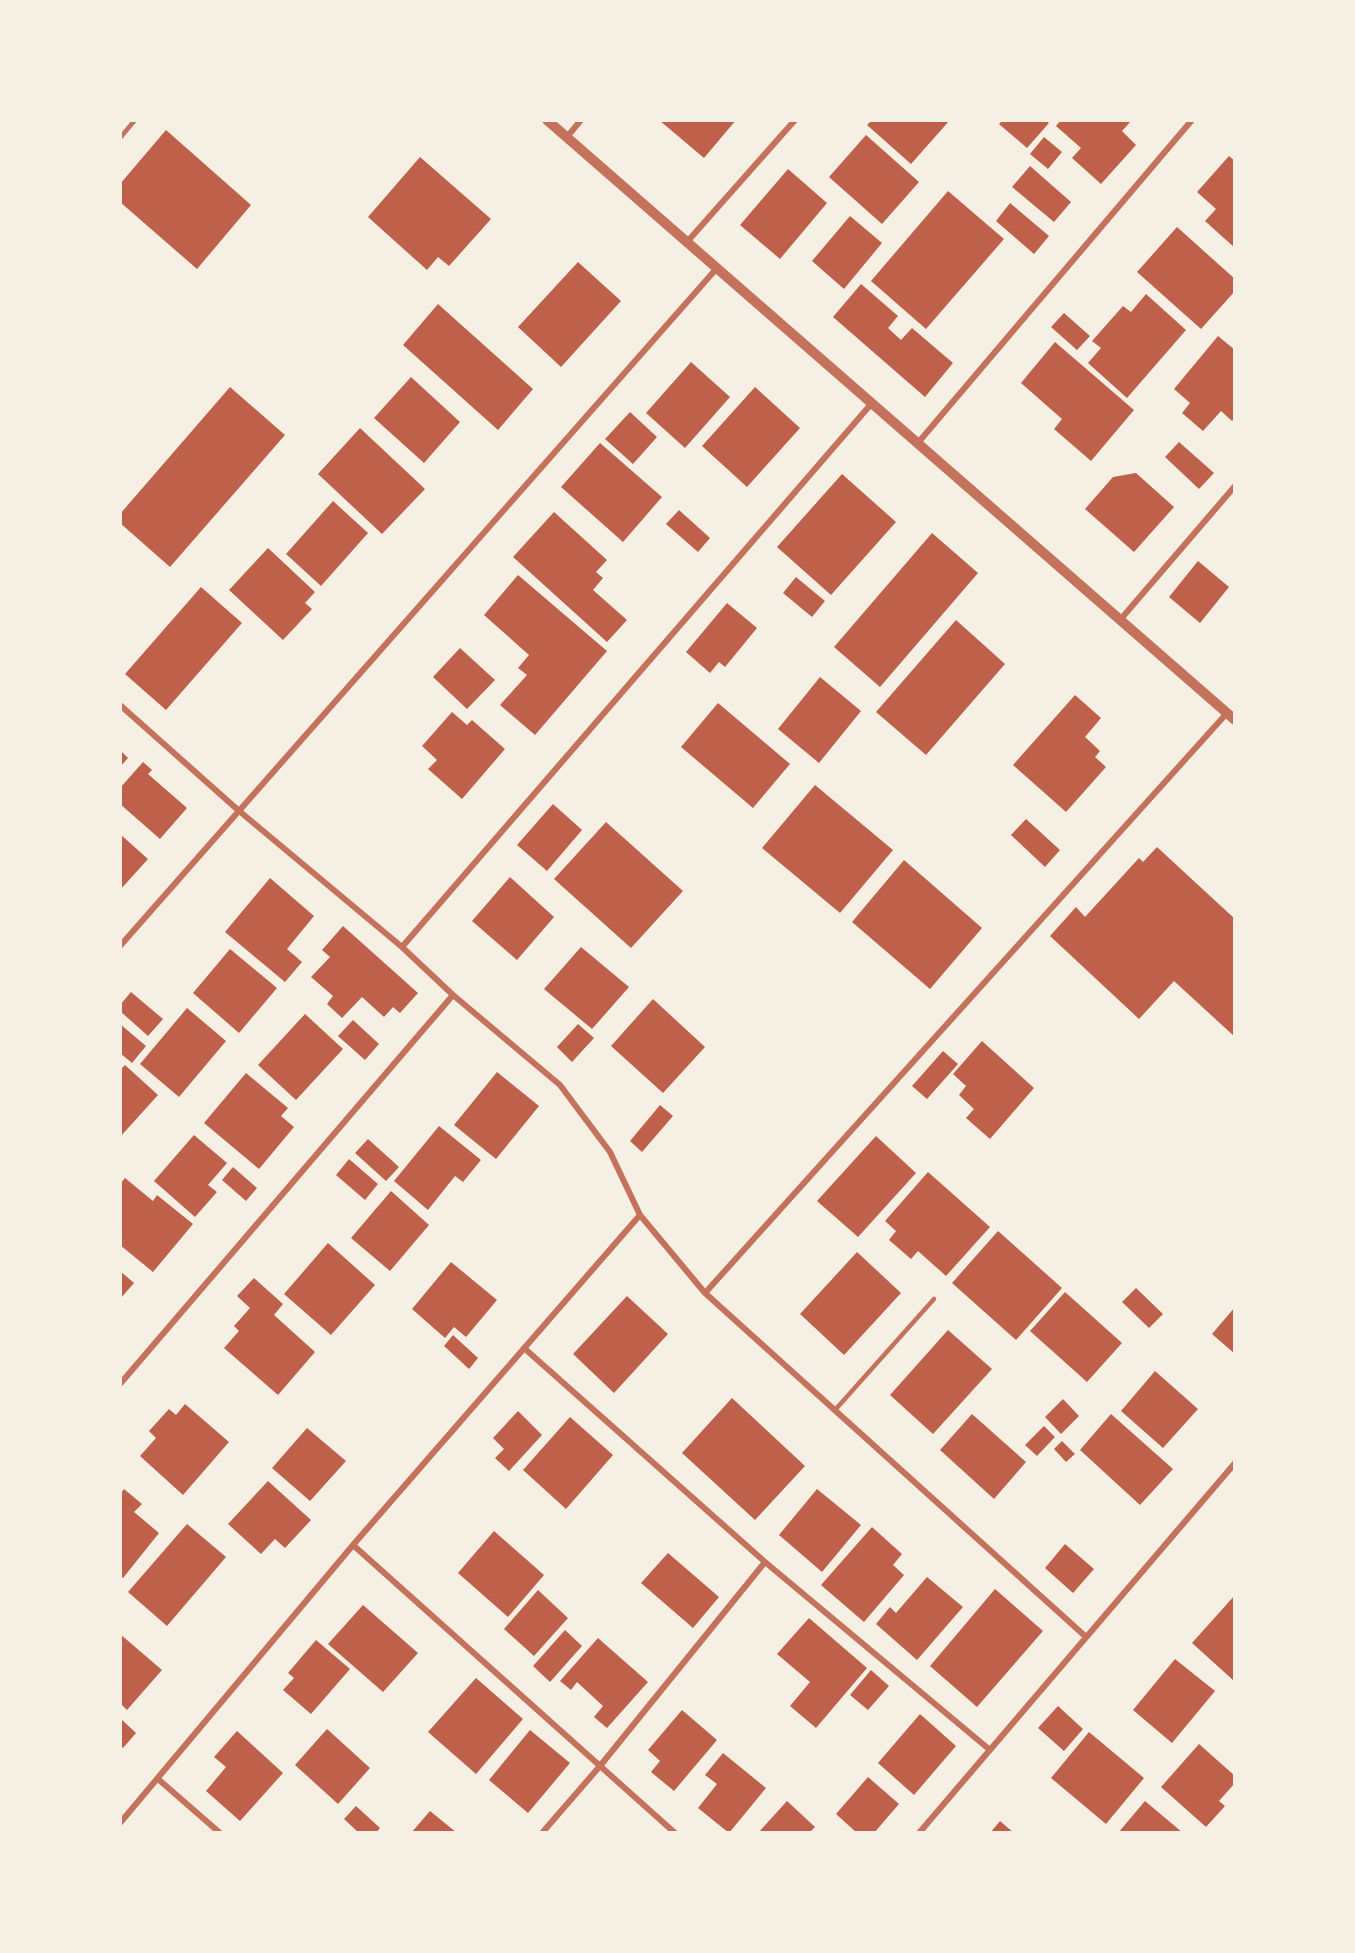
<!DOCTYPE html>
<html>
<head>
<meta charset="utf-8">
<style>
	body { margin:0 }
	#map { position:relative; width:1355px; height:1953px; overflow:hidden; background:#f6efe4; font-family:"Public Sans",sans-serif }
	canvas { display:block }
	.frame { position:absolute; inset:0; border:122px solid #f6efe4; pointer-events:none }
</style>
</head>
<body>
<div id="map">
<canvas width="1355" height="1953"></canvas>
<div class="frame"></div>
</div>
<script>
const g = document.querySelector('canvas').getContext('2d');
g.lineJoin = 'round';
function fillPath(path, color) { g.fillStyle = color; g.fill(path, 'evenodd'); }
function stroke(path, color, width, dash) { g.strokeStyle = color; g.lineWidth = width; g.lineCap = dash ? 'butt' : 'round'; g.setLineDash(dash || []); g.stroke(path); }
const building = new Path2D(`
	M659 120H736L704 158Z
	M872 120H950L911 164 867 125Z
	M1003 120H1045L1049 123 1027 148 999 124Z
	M1061 120H1132L1122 131 1136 145 1101 184 1072 158 1081 148 1056 126Z
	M166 130 251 205 197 269 120 202V184Z
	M866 135 919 182 882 224 829 177Z
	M1044 137 1062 152 1048 169 1030 154Z
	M1229 156 1235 161V248L1205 221 1216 209 1197 192Z
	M420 157 491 219 449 266 438 257 427 270 368 217Z
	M1030 166 1071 202 1054 222 1012 187Z
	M788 169 827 203 780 259 740 225Z
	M948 191 1004 239 926 329 871 281Z
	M1010 203 1049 236 1034 254 996 221Z
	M850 216 882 243 844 289 812 261Z
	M1177 227 1235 279V291L1201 329 1137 272Z
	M578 262 621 301 561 367 518 327Z
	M861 284 898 316 888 328 901 340 912 328 953 363 925 397 833 317Z
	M1146 294 1186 330 1127 398 1088 363 1101 348 1092 341 1123 306 1131 312Z
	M438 304 533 389 498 430 403 345Z
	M1064 313 1090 336 1077 350 1051 327Z
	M1218 336 1235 350V418L1232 421 1221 411 1203 431 1182 413 1190 403 1174 389Z
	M1055 342 1134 410 1091 461 1054 429 1062 419 1021 383Z
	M691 362 730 397 685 448 646 413Z
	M411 377 460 422 424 463 374 418Z
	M230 387 285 435 170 567 120 523V514Z
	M755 387 800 428 747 487 702 446Z
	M630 412 657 437 633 464 605 439Z
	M360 428 425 489 382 534 318 474Z
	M1179 442 1214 473 1199 489 1165 457Z
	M600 443 662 497 623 542 561 487Z
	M1136 473 1174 507 1134 552 1085 509 1113 477Z
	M842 474 896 522 831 595 777 547Z
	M333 501 368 533 321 586 286 554Z
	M679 510 710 538 698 552 666 524Z
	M554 512 607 560 596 572 603 578 593 590 627 620 607 642 513 557Z
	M932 533 978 573 880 687 834 647Z
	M268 548 315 592 305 603 312 609 283 640 229 590Z
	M1198 561 1229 587 1200 623 1169 597Z
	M518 575 607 651 535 735 500 705 527 675 518 668 529 655 484 615Z
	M796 577 825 601 812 617 783 593Z
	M201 587 242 623 166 710 125 674Z
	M727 603 757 628 725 667 719 662 710 673 686 652Z
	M956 620 1005 664 926 755 876 712Z
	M460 648 495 680 467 709 433 677Z
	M820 677 861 711 819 763 778 729Z
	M1075 695 1101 718 1085 737 1100 751 1095 757 1106 767 1066 812 1013 765Z
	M718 703 790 764 753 808 681 747Z
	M452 712 467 725 472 720 505 749 462 799 428 769 437 760 422 746Z
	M120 750 128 758 120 767Z
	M143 762 152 770 148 774 187 808 160 839 120 804V788Z
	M815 785 893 850 840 913 762 848Z
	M553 804 582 830 547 871 517 845Z
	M1026 819 1060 850 1045 867 1011 835Z
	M606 822 683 891 631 948 554 879Z
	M120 834 148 859 120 890Z
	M1157 847 1235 919V1037L1174 981 1139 1019 1050 936 1076 907 1085 917 1139 858 1143 862Z
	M904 860 982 928 930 989 852 922Z
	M510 877 554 917 517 960 472 921Z
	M270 878 314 916 287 949 302 962 285 982 225 932Z
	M343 926 418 993 400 1013 393 1007 384 1017 362 997 342 1018 327 1004 333 996 311 977 330 957 322 950Z
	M581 947 629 987 592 1029 544 989Z
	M230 949 277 988 239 1033 193 993Z
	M131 992 163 1019 148 1036 120 1011V1005Z
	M653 999 705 1047 663 1093 611 1046Z
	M187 1008 226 1041 179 1097 140 1064Z
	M305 1014 343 1049 296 1100 258 1065Z
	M353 1020 379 1044 365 1060 338 1036Z
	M120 1024 146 1046 132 1063 120 1053Z
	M578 1024 594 1038 572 1062 557 1047Z
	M982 1041 1034 1088 990 1139 966 1118 974 1109 959 1095 966 1086 953 1074Z
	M943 1051 958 1064 927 1099 912 1086Z
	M125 1065 158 1095 120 1137V1070Z
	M497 1072 539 1106 496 1159 454 1125Z
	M246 1073 288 1108 281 1116 294 1127 259 1169 204 1123Z
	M660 1105 673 1116 642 1152 630 1141Z
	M439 1126 481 1160 463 1182 455 1176 428 1210 394 1181Z
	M194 1135 227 1163 208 1185 217 1192 195 1217 154 1181Z
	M876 1136 916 1173 858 1237 817 1201Z
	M368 1139 399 1167 386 1181 355 1153Z
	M349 1159 378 1184 365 1200 336 1175Z
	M233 1167 257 1188 246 1201 222 1180Z
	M928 1172 990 1227 946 1276 918 1251 911 1259 889 1240 896 1231 885 1221Z
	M125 1178 153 1201 157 1195 193 1224 153 1272 120 1245V1184Z
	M391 1191 429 1225 390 1271 351 1238Z
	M998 1231 1062 1288 1016 1340 952 1283Z
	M328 1243 375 1285 331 1335 284 1294Z
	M857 1252 901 1293 844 1355 800 1314Z
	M451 1262 497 1300 466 1337 454 1327 445 1338 412 1309Z
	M120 1271 134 1283 120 1299Z
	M254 1278 283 1304 274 1315 315 1352 278 1395 224 1348 239 1331 234 1326 250 1308 237 1296Z
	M1136 1288 1163 1314 1149 1328 1122 1302Z
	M1065 1292 1122 1343 1087 1382 1030 1331Z
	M627 1296 668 1334 614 1393 573 1354Z
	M1235 1307V1354L1212 1334Z
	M948 1330 992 1369 933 1434 890 1395Z
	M453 1335 478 1358 469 1369 444 1346Z
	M1155 1371 1198 1409 1163 1448 1121 1411Z
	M732 1398 805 1466 755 1520 682 1453Z
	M1063 1399 1079 1416 1061 1434 1045 1417Z
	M185 1404 229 1442 183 1495 140 1456 156 1438 149 1431 169 1409 176 1415Z
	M518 1411 542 1435 509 1471 495 1458 504 1449 493 1438Z
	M972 1414 1026 1462 994 1499 940 1450Z
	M1111 1414 1173 1469 1140 1505 1080 1450Z
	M570 1417 613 1455 566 1509 523 1470Z
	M1044 1426 1055 1437 1037 1456 1025 1445Z
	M307 1428 346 1461 310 1501 272 1468Z
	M1062 1441 1075 1454 1066 1462 1054 1449Z
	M268 1481 311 1520 285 1548 275 1539 261 1554 228 1524Z
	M124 1489 142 1504 134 1512 159 1533 123 1578 120 1575V1494Z
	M817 1489 861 1525 822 1572 779 1535Z
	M187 1524 226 1557 167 1626 128 1592Z
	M872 1527 902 1554 893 1565 904 1575 864 1622 821 1585Z
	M494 1531 544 1575 508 1617 458 1573Z
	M1065 1544 1094 1569 1073 1593 1045 1568Z
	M668 1553 719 1597 693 1628 641 1583Z
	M927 1577 963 1607 917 1660 876 1624 890 1607 896 1613Z
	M995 1589 1043 1631 977 1707 930 1666Z
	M538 1590 568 1618 534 1656 504 1629Z
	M1235 1595V1678L1233 1680 1192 1643Z
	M363 1605 418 1653 383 1692 328 1644Z
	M809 1618 867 1668 816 1728 790 1706 810 1682 777 1654Z
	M565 1630 582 1646 550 1682 533 1666Z
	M120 1634 162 1670 127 1710 120 1703Z
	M598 1638 648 1682 607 1728 594 1717 603 1706 577 1682 571 1690 560 1681Z
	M316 1640 350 1669 311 1714 283 1690 294 1678 288 1673Z
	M1175 1659 1215 1691 1172 1743 1133 1710Z
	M871 1670 889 1686 868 1710 850 1695Z
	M476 1678 523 1719 476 1774 428 1732Z
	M1058 1706 1083 1729 1064 1751 1038 1728Z
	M682 1710 717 1740 674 1791 651 1772 660 1761 648 1750Z
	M920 1714 956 1746 914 1795 878 1763Z
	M120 1718 136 1733 123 1748 120 1745Z
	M327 1729 370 1768 338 1804 295 1765Z
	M530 1730 570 1763 528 1813 489 1780Z
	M237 1731 283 1773 240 1821 206 1791 226 1767 214 1757Z
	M1089 1732 1144 1778 1106 1824 1051 1778Z
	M1199 1744 1235 1776V1783L1219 1801 1225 1806 1206 1827 1161 1787Z
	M723 1753 766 1788 729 1833 698 1808 717 1784 705 1775Z
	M868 1777 899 1804 874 1833H857L836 1814Z
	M787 1801 815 1827 809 1833H758Z
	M1145 1801 1183 1833H1118Z
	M356 1806 380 1828 376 1833H359L344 1819Z
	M430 1811 457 1833H411Z
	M1000 1821 1014 1833H990Z`);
const service = new Path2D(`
	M120 138 135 120
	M835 1410 934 1299`);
const minor = new Path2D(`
	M567 137 581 120
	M687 242 795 120
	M917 444 1192 120
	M1120 620 1235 486
	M120 705 238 810 402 947 453 995 560 1085 610 1152 640 1215 705 1293 1085 1636
	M120 946 717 268
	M402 947 872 403
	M705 1293 1227 713
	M524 1348 765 1562 990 1750
	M120 1384 453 995
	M353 1545 675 1833
	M158 1779 220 1833
	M120 1823 353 1545 640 1215
	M542 1833 600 1766 765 1562
	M919 1833 1235 1463`);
const tertiary = new Path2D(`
	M547 120 1235 720`);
fillPath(building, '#bf614a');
stroke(service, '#c5725c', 4.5);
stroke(minor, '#c5725c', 6);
stroke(tertiary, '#c5725c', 10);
</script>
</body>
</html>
